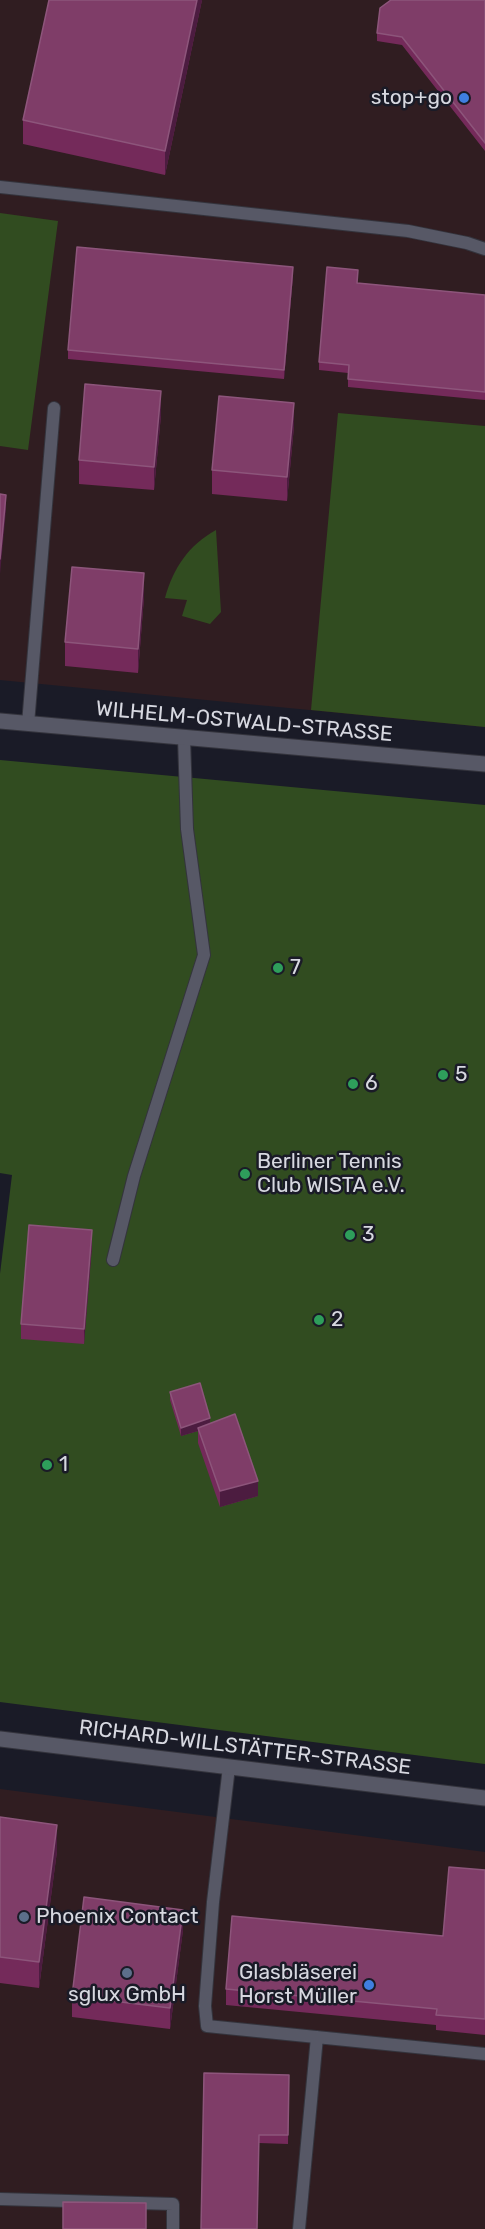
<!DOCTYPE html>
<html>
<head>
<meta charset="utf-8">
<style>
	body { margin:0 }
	canvas { display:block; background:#1a1b27 }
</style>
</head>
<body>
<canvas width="485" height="2229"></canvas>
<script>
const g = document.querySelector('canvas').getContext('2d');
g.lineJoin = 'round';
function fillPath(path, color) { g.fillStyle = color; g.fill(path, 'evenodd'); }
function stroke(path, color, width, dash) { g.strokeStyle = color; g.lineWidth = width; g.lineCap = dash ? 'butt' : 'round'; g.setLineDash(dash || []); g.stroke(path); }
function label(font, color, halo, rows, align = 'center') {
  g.font = font + ' Rubik,sans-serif'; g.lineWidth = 5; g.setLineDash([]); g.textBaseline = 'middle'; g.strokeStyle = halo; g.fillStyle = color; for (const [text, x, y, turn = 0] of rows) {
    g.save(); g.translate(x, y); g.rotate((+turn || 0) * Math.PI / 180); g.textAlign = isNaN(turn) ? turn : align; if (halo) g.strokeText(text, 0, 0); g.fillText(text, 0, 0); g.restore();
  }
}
const commercial = new Path2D(`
	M0 0H485V727L0 680Z
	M0 1789 485 1852V2229H0Z`);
const green = new Path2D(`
	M0 213 58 221 28 450 0 446Z
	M338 413 485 426V727L311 710Z
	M216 530 221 612 210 624 182 616 187 600 165 598C174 567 188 546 216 530Z
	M0 760 485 805V1764L0 1702V1274L12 1175 0 1173Z`);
const lane = new Path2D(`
	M0 187 408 231 467 243 485 249
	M28 724 54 408
	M113 1260 134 1176 204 955 187 829 184 738
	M229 1767 213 1902 205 2006 207 2026 485 2054
	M0 2199 173 2204V2229
	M299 2229 317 2037`);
const street = new Path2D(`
	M0 721 485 764
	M0 1739 485 1798`);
const wall = new Path2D(`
	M202 0 165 175 23 144V120Z
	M485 0V151L402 45 377 41V33Z
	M293 276 284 379 68 359V350Z
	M358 283 485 295V400L348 387V373L319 370V362Z
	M161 415 154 490 79 484V460Z
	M294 426 287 501 212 494V470Z
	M144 597 138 673 65 666V642Z
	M92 1246 84 1344 21 1339V1324Z
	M170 1392 210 1423 258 1496 220 1507 198 1443V1431L181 1436 170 1400Z
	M0 1817 57 1851 39 1988 0 1983Z
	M485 1870V2035L436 2030V2025L226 2005V1989L443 1936Z
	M183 1930 170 2029 72 2017V1996Z
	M289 2075 288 2144 259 2143 201 2229Z`);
const shadedWall = new Path2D(`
	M197 0H202L165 175V151Z
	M293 267V276L284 379V370Z
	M161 391V415L154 490V467Z
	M294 403V426L287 501V477Z
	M6 495V511L0 574V559Z
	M144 573V597L138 673V649Z
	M92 1230V1246L84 1344V1329Z
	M210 1418V1427L198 1428V1431L181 1436V1428Z
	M258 1481V1496L220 1507V1491Z
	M57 1825V1851L39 1988V1962Z
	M183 1910V1930L170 2029V2008Z`);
const building = new Path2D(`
	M49 0H197L165 151 23 120Z
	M391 0H485V143L402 37 377 33 380 8Z
	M77 247 293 267 284 370 68 350Z
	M327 267 358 270 357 283 485 295V392L348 379 349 365 319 362Z
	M85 384 161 391 154 467 79 460Z
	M219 396 294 403 287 477 212 470Z
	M0 494 6 495 0 559Z
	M72 567 144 573 138 649 65 642Z
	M29 1225 92 1230 84 1329 21 1324Z
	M200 1383 210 1418 181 1428 170 1392Z
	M235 1414 258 1481 220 1491 198 1428Z
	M0 1817 57 1825 39 1962 0 1957Z
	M449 1867 485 1870V2019L436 2015 437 2009 226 1989 232 1916 443 1936Z
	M84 1897 183 1910 170 2008 72 1996Z
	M204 2073 289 2075 288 2135H259L257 2229H201Z
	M63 2202 146 2203V2229H63Z`);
const markers = [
	[464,98,6,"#3f7fe0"],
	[278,968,6,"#2e9e5b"],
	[443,1075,6,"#2e9e5b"],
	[353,1084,6,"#2e9e5b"],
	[245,1174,6,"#2e9e5b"],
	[350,1235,6,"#2e9e5b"],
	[319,1320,6,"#2e9e5b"],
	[47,1465,6,"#2e9e5b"],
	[24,1917,6,"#5c6f8a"],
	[127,1973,6,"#5c6f8a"],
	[369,1985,6,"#3f7fe0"]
];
const poiNames = [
	["stop+go",452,98,"right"],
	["7",290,968],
	["5",455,1075],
	["6",365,1084],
	["Berliner Tennis",257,1162],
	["Club WISTA e.V.",257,1186],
	["3",362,1235],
	["2",331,1320],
	["1",59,1465],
	["Phoenix Contact",36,1917],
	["Glasbläserei",357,1973,"right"],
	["Horst Müller",357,1997,"right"],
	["sglux GmbH",127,1995,"center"]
];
const streetNames = [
	["WILHELM-OSTWALD-STRASSE",244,722,5],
	["RICHARD-WILLSTÄTTER-STRASSE",245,1748,7]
];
fillPath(commercial, '#301d21');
fillPath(green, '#314c20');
stroke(lane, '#34343d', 14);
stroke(street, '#34343d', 17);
stroke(lane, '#575866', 12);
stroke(street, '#575866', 15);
fillPath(wall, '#742a5a');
fillPath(shadedWall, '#4c1c40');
fillPath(building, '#7f3d68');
stroke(building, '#8d557b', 1.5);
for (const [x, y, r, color] of markers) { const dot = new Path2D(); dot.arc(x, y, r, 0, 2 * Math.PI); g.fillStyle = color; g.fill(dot); stroke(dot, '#1a1b27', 2); }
label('21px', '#d7d8e0', '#1a1b27', poiNames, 'left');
label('21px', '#d7d8e0', '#1a1b27', streetNames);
</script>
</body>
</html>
